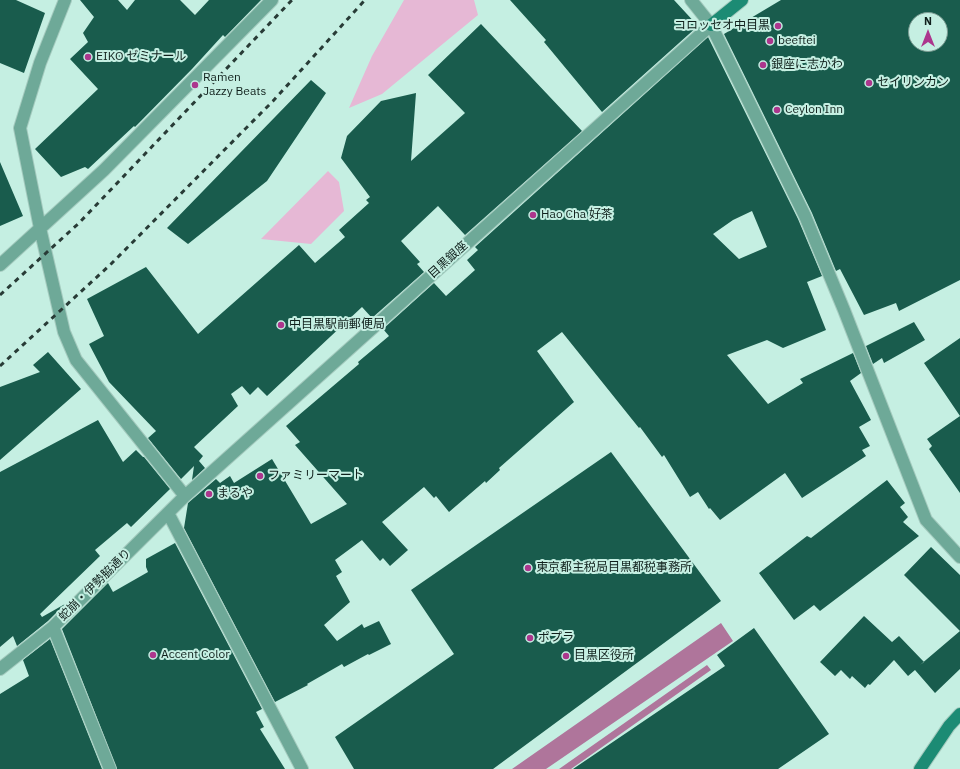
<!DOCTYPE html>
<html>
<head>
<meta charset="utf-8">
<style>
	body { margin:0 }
	#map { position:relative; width:960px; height:769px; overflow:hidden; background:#c5efe2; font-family:"IBM Plex Sans",sans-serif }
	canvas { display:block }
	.north { position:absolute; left:908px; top:12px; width:40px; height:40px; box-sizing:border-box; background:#c5efe2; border:1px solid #7d9c93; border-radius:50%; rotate:0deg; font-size:11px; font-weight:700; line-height:16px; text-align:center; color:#10201c }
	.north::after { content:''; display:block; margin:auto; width:14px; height:18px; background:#ac368d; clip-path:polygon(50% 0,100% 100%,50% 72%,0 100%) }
</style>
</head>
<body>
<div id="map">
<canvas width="960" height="769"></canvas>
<div class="north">N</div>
</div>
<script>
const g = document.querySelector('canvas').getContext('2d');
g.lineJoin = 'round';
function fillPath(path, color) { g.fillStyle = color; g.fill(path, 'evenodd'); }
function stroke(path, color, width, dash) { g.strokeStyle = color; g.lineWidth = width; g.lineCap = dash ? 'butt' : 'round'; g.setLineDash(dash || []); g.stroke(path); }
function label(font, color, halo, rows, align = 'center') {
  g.font = font + ' "IBM Plex Sans","Noto Sans JP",sans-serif'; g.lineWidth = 4; g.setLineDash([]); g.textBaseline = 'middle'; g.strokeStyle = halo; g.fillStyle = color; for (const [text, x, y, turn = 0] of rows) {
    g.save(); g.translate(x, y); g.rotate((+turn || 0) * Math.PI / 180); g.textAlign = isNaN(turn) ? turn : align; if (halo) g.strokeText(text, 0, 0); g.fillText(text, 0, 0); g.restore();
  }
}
const green = new Path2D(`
	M404 0H474L478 15 382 94 349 108 372 56Z
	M328 171 339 182 344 211 311 244 261 239Z`);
const water = new Path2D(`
	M721 623 733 641 546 769H512Z
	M707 665 711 670 571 769H559Z`);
const building = new Path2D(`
	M0 0H16L45 13 24 73 0 63Z
	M80 0H118L127 10 135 0H180L195 15 209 0H261L225 37 223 35 192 69 135 127 134 126 88 169 85 167 61 177 35 149 98 89 70 59 88 42 83 33 94 17Z
	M510 0H674L698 26 602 112 544 42 546 40Z
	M781 0H960V280L899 311 896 303 864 315 840 269 836 271 812 213 724 34ZM916 20H940V44H916Z
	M481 24 582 131 465 235 438 206 401 241 420 262 417 264 424 272 372 318 362 307 267 396 258 387 250 395 242 386 231 394 238 406 194 447 203 456 199 461 205 468 192 480 194 466 181 479 148 438 156 431 109 382 89 344 104 336 87 299 146 267 198 334 299 245 315 263 345 237 339 230 369 203 366 200 370 197 341 158 347 136 381 101 416 93 411 161 465 113 428 75Z
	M708 37 798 219 822 276 807 282 826 330 783 348 767 340 727 355 768 404 803 383 800 379 853 353 861 373 850 381 871 420 859 427 870 446 862 450 866 456 802 498 785 473 720 520 710 508 709 509 698 492 690 497 664 455 662 457 640 427 639 428 562 332 537 351 574 402 499 468 500 470 486 483 485 481 449 512 436 496 434 498 424 487 382 522 408 550 390 566 383 558 380 561 362 540 335 560 342 572 336 576 350 602 324 625 337 641 362 624 364 628 379 621 391 644 369 655 368 654 344 667 342 664 307 684 308 685 275 702 184 528 188 503 216 479 220 483 230 476 234 483 272 459 311 524 347 504 295 445 300 442 286 426 359 364 358 362 389 336 383 329 434 283 446 296 475 270 467 260 478 250 475 247ZM752 211 767 247 739 259 713 234 733 220Z
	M311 80 326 93 267 181 188 244 167 228Z
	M0 162 23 216 0 226Z
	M914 322 925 340 884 363 882 358 873 364 866 346Z
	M960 338V493L929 449 932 446 927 439 960 416 924 363Z
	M48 352 81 389 0 460V387L40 372 33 365Z
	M98 420 123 462 136 450 143 457H144L170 489 131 527 127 523 95 550 100 556 40 614 42 617 65 604 48 621 17 646 13 636 0 647V472Z
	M611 452 721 601 493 769H354L335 737 454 654 411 590Z
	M887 480 905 503 900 507 908 517 903 522 919 536 820 611 814 605 794 620 759 573 807 536 811 538Z
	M175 543 262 709 256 712 264 727 260 729 285 769H117L62 629 108 583 113 592 148 572 146 567V559Z
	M931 547 960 575V631L904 575Z
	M864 616 892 642 899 636 924 662 920 665 960 631V669L935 693 915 670 908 676 894 660 870 685 868 684 865 688 852 676 850 679 841 670 835 676 820 662Z
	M754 628 829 734 778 769H573L725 666 717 655Z
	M50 639 102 769H0V694L29 676 23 660Z`);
const street = new Path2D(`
	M65 0 40 63 20 128 40 228 64 332 76 360 185 496
	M691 0 711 25 805 216 844 310 926 520 960 557
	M0 265 104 170 272 0
	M168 513 302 769
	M53 627 110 769
	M0 669 53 627 185 496 711 25`);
const secondary = new Path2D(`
	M711 25 742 0
	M920 769 949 726 960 714`);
const rail = new Path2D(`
	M0 295 79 223 292 0
	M0 366 111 264 273 101 365 0`);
const markers = [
	[778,26,4,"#ac368d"],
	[770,41,4,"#ac368d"],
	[88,57,4,"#ac368d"],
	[763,65,4,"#ac368d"],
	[869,83,4,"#ac368d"],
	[195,85,4,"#ac368d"],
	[777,110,4,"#ac368d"],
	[533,215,4,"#ac368d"],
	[281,325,4,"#ac368d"],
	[260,476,4,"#ac368d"],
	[209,494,4,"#ac368d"],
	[528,568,4,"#ac368d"],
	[530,638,4,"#ac368d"],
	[153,655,4,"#ac368d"],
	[566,656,4,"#ac368d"]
];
const poiNames = [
	["コロッセオ中目黒",770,26,"right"],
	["beeftei",778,41],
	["EIKO ゼミナール",96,57],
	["銀座に志かわ",771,65],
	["Ramen",203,78],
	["Jazzy Beats",203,92],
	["セイリンカン",877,83],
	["Ceylon Inn",785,110],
	["Hao Cha 好茶",541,215],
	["中目黒駅前郵便局",289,325],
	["ファミリーマート",268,476],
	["まるや",217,494],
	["東京都主税局目黒都税事務所",536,568],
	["ポプラ",538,638],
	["Accent Color",161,655],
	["目黒区役所",574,656]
];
const streetNames = [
	["目黒銀座",448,260,-42],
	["蛇崩・伊勢脇通り",95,585,-45]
];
fillPath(green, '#e6b8d5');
fillPath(water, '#af759b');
fillPath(building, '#195c4d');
stroke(street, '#a4cabe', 14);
stroke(secondary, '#a4cabe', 14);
stroke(street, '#6ea998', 12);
stroke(secondary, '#1c8b74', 12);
stroke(rail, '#283b36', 3, [5, 5]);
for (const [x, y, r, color] of markers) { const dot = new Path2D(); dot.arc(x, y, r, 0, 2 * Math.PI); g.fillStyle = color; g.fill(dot); stroke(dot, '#c5efe2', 1.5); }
label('12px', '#10201c', '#c5efe2', poiNames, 'left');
label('12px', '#10201c', '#c5efe2', streetNames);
</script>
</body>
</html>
